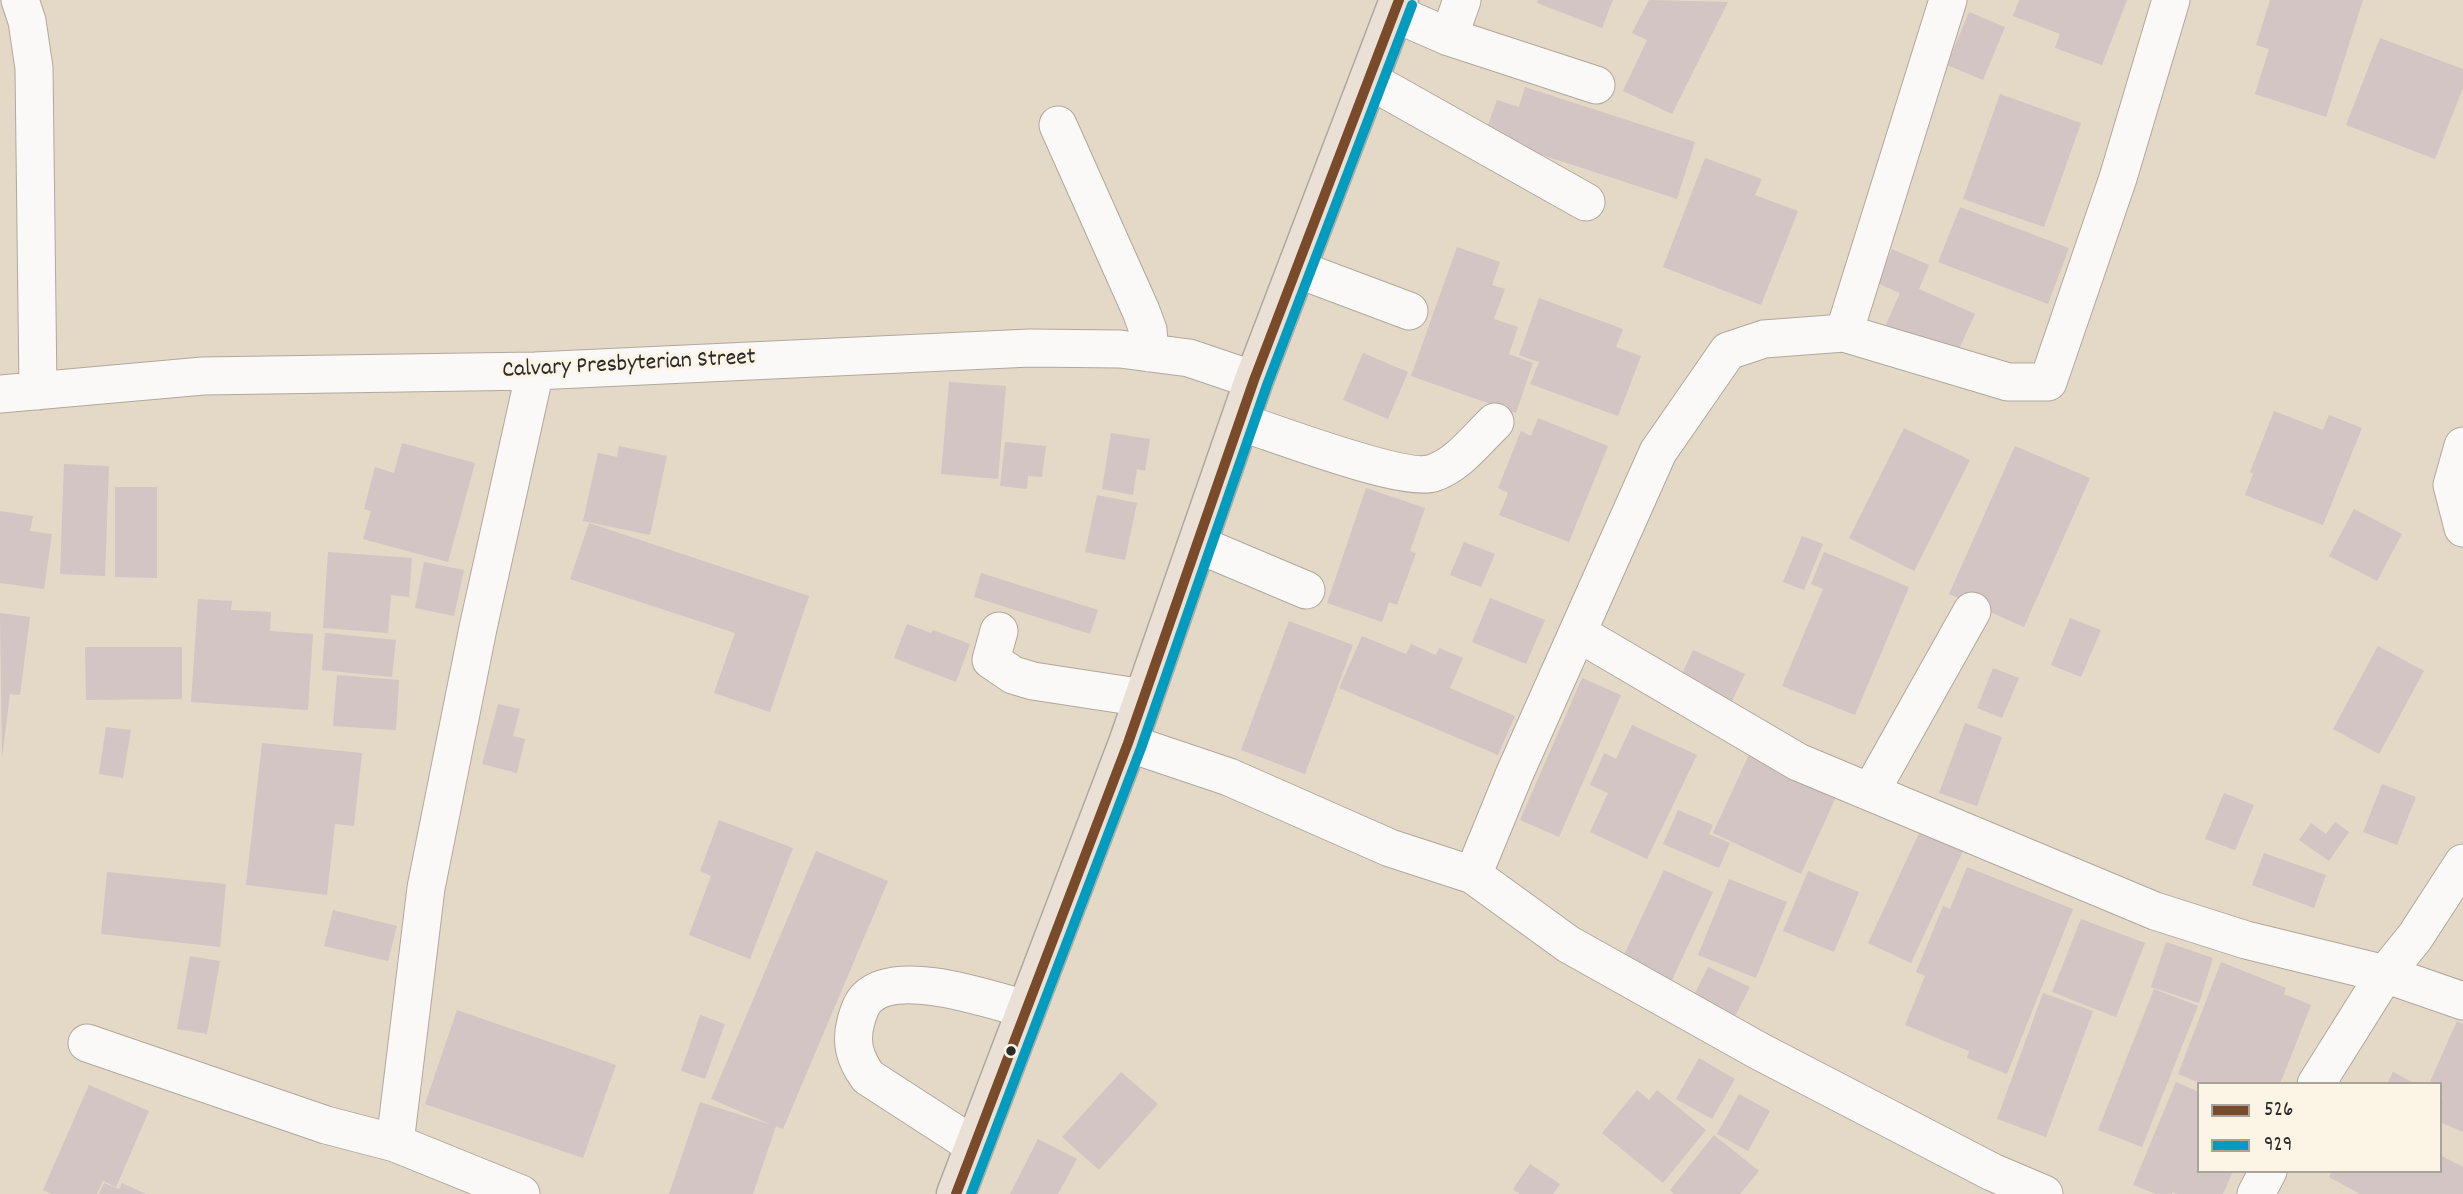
<!DOCTYPE html>
<html>
<head>
<meta charset="utf-8">
<style>
	body { margin:0 }
	#map { position:relative; width:2463px; height:1194px; overflow:hidden; background:#e4d8c7; font-family:Dekko,sans-serif }
	canvas { display:block }
	.legend { position:absolute; left:2197px; top:1082px; width:245px; height:91px; box-sizing:border-box; background:#fcf5e5; border:2px solid #a8a49b; margin:0; padding:9px 12px; list-style:none; font-size:21px; color:#2b2b2b }
	.legend li { display:flex; align-items:center; gap:14px; height:35px }
	.legend b { width:35px; border:2px solid #a8a49b }
</style>
</head>
<body>
<div id="map">
<canvas width="2463" height="1194"></canvas>
<ul class="legend">
<li><b style="height:9px;background:#7a4b2a"></b>526</li>
<li><b style="height:9px;background:#049cbe"></b>929</li>
</ul>
</div>
<script>
const g = document.querySelector('canvas').getContext('2d');
g.lineJoin = 'round';
function fillPath(path, color) { g.fillStyle = color; g.fill(path, 'evenodd'); }
function stroke(path, color, width, dash) { g.strokeStyle = color; g.lineWidth = width; g.lineCap = dash ? 'butt' : 'round'; g.setLineDash(dash || []); g.stroke(path); }
function label(font, color, halo, rows, align = 'center') {
  g.font = font + ' Dekko,sans-serif'; g.lineWidth = 6; g.setLineDash([]); g.textBaseline = 'middle'; g.strokeStyle = halo; g.fillStyle = color; for (const [text, x, y, turn = 0] of rows) {
    g.save(); g.translate(x, y); g.rotate((+turn || 0) * Math.PI / 180); g.textAlign = isNaN(turn) ? turn : align; if (halo) g.strokeText(text, 0, 0); g.fillText(text, 0, 0); g.restore();
  }
}
const building = new Path2D(`
	M1538 0H1613L1602 28 1537 3Z
	M1649 0 1728 2 1672 114 1623 91 1647 40 1632 33Z
	M2019 0H2127L2102 65 2055 48 2060 34 2013 16Z
	M2270 0H2363L2326 117 2255 94 2269 49 2256 45Z
	M1969 12 2005 27 1983 80 1947 65Z
	M2380 38 2463 69V88L2435 159 2346 125Z
	M1525 87 1695 142 1677 199 1484 136 1497 100 1519 107Z
	M2000 94 2081 123 2044 227 1963 199Z
	M1705 158 1762 179 1755 195 1798 211 1761 305 1663 267Z
	M1960 207 2069 248 2048 304 1938 262Z
	M1457 247 1500 262 1492 285 1505 289 1494 319 1518 327 1509 354 1533 363 1516 413 1411 376Z
	M1892 249 1929 265 1919 289 1975 314 1954 360 1884 329 1900 293 1877 283Z
	M1539 298 1623 329 1616 347 1641 356 1618 416 1530 384 1539 362 1519 355Z
	M1363 353 1408 372 1388 419 1343 400Z
	M949 382 1006 386 998 479 941 474Z
	M2274 411 2323 430 2329 415 2362 428 2323 525 2245 495 2253 474 2250 472Z
	M1538 418 1608 446 1569 542 1499 515 1508 493 1498 488 1521 431 1531 436Z
	M1904 428 1970 460 1914 571 1849 538Z
	M1111 433 1150 439 1145 471 1137 469 1133 495 1102 489Z
	M1005 442 1046 446 1042 477 1028 476 1027 489 1000 486Z
	M402 443 475 463 448 562 363 539 371 511 364 509 375 467 394 473Z
	M619 446 667 456 650 535 583 521 598 453 617 457Z
	M2015 446 2090 478 2024 627 1949 594Z
	M64 464 109 466 105 576 60 574Z
	M115 487H157V578L115 577Z
	M1366 488 1425 508 1410 551 1416 553 1397 605 1389 602 1382 622 1327 603Z
	M1097 495 1137 503 1125 560 1085 552Z
	M2354 509 2402 534 2377 581 2329 556Z
	M0 511 33 516 30 531 52 534 44 589 0 583Z
	M589 523 809 596 770 712 714 693 735 633 570 579Z
	M1802 536 1823 544 1804 590 1783 582Z
	M1464 542 1495 554 1481 587 1450 575Z
	M328 552 412 558 409 597 391 595 388 633 323 628Z
	M1824 552 1909 587 1855 715 1782 686 1823 589 1811 584Z
	M424 562 464 570 454 616 415 608Z
	M981 573 1098 610 1090 634 974 597Z
	M1490 598 1545 620 1526 664 1472 642Z
	M198 599 232 601 231 610 271 612 270 631 313 634 308 710 191 702Z
	M0 613 30 617 20 695 10 694 2 758Z
	M2070 618 2101 630 2081 677 2051 665Z
	M1289 621 1353 645 1305 774 1241 750Z
	M907 624 931 633 933 630 970 644 956 682 894 658Z
	M325 633 396 640 392 677 322 670Z
	M1362 636 1406 654 1411 644 1436 655 1439 648 1463 658 1450 688 1515 716 1498 755 1339 688Z
	M2378 646 2424 671 2379 754 2333 729Z
	M85 647H182V699L86 700Z
	M1693 650 1745 674 1727 711 1676 687Z
	M1993 668 2019 678 2002 718 1977 708Z
	M337 675 399 680 396 730 333 726Z
	M1582 678 1621 695 1559 837 1520 820Z
	M498 704 520 709 513 736 525 739 517 773 482 764Z
	M1965 723 2002 737 1977 806 1939 793Z
	M1632 725 1697 755 1647 859 1590 832 1608 793 1590 785 1604 753 1616 759Z
	M106 727 131 730 123 778 99 774Z
	M262 743 362 753 354 826 335 824 327 895 246 885Z
	M1752 748 1840 788 1801 874 1713 833Z
	M2382 784 2416 797 2397 845 2363 832Z
	M2224 793 2254 805 2235 850 2205 839Z
	M1678 810 1713 825 1709 834 1730 843 1719 868 1663 844Z
	M719 820 793 848 750 959 689 935 711 876 700 871Z
	M2335 822 2349 832 2329 861 2299 840 2311 823 2326 834Z
	M1920 831 1963 851 1911 963 1868 943Z
	M816 851 888 881 783 1129 776 1126 753 1194H669L700 1102 772 1125 711 1099Z
	M2264 853 2326 875 2314 908 2252 885Z
	M1967 867 2073 909 2007 1074 1967 1058 1969 1051 1905 1025 1925 976 1916 972 1943 906 1950 909Z
	M1664 870 1713 892 1672 980 1623 957Z
	M1808 871 1859 892 1834 952 1783 931Z
	M107 872 226 884 220 947 101 934Z
	M1729 879 1787 902 1756 978 1698 955Z
	M333 910 397 926 388 961 324 946Z
	M2081 919 2145 943 2116 1017 2052 992Z
	M2166 942 2213 958 2199 1003 2151 987Z
	M190 956 220 961 207 1034 177 1029Z
	M2221 962 2286 988 2284 994 2311 1005 2280 1084H2203L2178 1074Z
	M1708 967 1750 987 1735 1016 1693 997Z
	M2154 989 2198 1006 2142 1147 2098 1130Z
	M2043 993 2093 1011 2046 1137 1997 1119Z
	M457 1010 616 1065 583 1158 425 1104Z
	M700 1015 725 1024 705 1079 681 1071Z
	M2457 1021 2463 1024V1132L2440 1122V1104L2443 1097 2440 1095V1084H2429Z
	M1699 1058 1735 1079 1712 1119 1676 1099Z
	M1121 1072 1158 1104 1099 1170 1062 1137Z
	M2393 1072 2416 1084H2387Z
	M2176 1082 2199 1092V1171H2233L2223 1194H2177L2172 1192V1194H2156L2133 1185Z
	M89 1085 149 1111 116 1187 103 1181 97 1194H52L43 1190Z
	M1637 1090 1649 1100 1657 1090 1706 1130 1663 1183 1602 1133Z
	M1739 1094 1770 1111 1748 1151 1717 1134Z
	M1714 1135 1759 1171 1740 1194H1674L1670 1190Z
	M1038 1139 1077 1159 1058 1194H1010Z
	M2440 1155 2463 1167V1194H2360L2329 1177 2332 1171H2440Z
	M1530 1164 1560 1184 1553 1194H1520L1513 1189Z
	M104 1183 119 1189 122 1183 146 1194H99Z`);
const minor = new Path2D(`
	M20 0 27 21 34 68 38 391
	M1394 13 1449 37 1596 85
	M1449 37 1462 0
	M1369 80 1586 202
	M1058 125 1141 311 1148 330 1150 353
	M1297 269 1409 311
	M1844 333 2008 382H2048L2118 178 2171 0
	M0 394 203 376 535 371 1030 348 1120 349 1189 358 1254 380
	M1240 422C1275 433 1404 483 1433 473 1458 465 1476 440 1495 422
	M2463 446 2452 485 2463 528
	M1197 544 1306 590
	M999 631 991 660 1013 675 1033 681 1144 698
	M1578 633 1798 762 2155 911 2246 940 2385 974 2463 1001
	M1128 743 1229 777 1390 848 1473 875 1568 944 1759 1051 1992 1172 2044 1194
	M1871 791 1972 611
	M1473 875 1514 775 1658 452 1728 351 1764 339 1844 333 1948 0
	M87 1043 326 1125 395 1143 426 888 478 628 535 371
	M2316 1084 2385 974 2415 937 2463 863
	M395 1143 521 1194
	M973 1145 868 1077C855 1059 850 1043 856 1021 858 1014 861 1003 868 997 899 968 988 999 1025 1009
	M2256 1194 2268 1171`);
const major = new Path2D(`
	M956 1194 1128 743 1254 380 1399 0`);
const bus1 = new Path2D(`
	M956 1194 1128 743 1254 380 1399 0`);
const bus2 = new Path2D(`
	M971 1194 1141 748 1267 385 1412 5`);
const markers = [
	[1011,1051,6,"#2b2b2b"]
];
const streetNames = [
	["Calvary Presbyterian Street",629,366,-3]
];
fillPath(building, '#d2c5c3');
stroke(minor, '#b0a89d', 39);
stroke(major, '#b0a89d', 41);
stroke(minor, '#fbf9f7', 37);
stroke(major, '#eae0d5', 38);
stroke(bus1, '#7a4b2a', 10);
stroke(bus2, '#049cbe', 10);
for (const [x, y, r, color] of markers) { const dot = new Path2D(); dot.arc(x, y, r, 0, 2 * Math.PI); g.fillStyle = color; g.fill(dot); stroke(dot, '#fcf5e5', 2.5); }
label('24px', '#2b2b2b', '#fcf5e5', streetNames);
</script>
</body>
</html>
